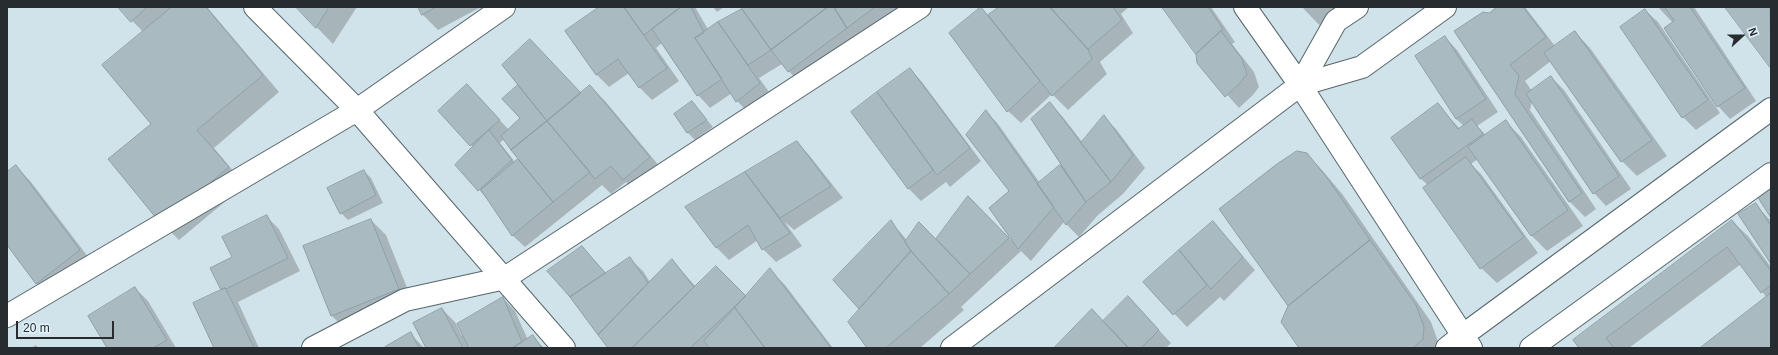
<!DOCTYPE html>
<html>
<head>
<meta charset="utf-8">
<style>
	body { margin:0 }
	#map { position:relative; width:1778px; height:355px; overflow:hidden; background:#d1e3ea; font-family:Helvetica,sans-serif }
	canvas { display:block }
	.frame { position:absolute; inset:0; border:8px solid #262c2f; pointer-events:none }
	.north { position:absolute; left:1722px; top:16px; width:40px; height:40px; -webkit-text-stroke:3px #dff0f7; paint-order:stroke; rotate:69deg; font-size:11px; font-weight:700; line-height:16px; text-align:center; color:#262c2f }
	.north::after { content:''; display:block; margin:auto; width:14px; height:18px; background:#262c2f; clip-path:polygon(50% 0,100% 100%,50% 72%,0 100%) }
	.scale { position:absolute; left:16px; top:321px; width:98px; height:18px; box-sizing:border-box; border:2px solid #262c2f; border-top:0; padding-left:5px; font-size:12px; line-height:14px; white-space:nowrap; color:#262c2f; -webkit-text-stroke:3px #dff0f7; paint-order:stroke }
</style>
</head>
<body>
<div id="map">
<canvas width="1778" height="355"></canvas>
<div class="frame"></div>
<div class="north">N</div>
<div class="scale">20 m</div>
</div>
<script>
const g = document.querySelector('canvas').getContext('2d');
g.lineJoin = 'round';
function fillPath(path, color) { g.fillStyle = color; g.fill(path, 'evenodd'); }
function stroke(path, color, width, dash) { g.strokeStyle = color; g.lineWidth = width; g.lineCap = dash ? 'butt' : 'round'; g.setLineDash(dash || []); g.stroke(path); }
const shadow = new Path2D(`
	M119 7H207L279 92 214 148 245 185 179 240 162 223 143 32Z
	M297 7H357L333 44Z
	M419 7H481L438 30 422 14Z
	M601 7H695L709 31 745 7H904L801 84 782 64 759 78 772 96 749 113 737 101 732 93 710 108 698 95 662 43 656 48 679 81 652 100 639 87 629 73 609 87 597 75 566 32Z
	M713 7H724L717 12Z
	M1001 7H1129L1121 14 1133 33 1100 62 1107 74 1068 110 1052 94 1021 123 1008 111 981 9 989 16Z
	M1163 7H1211L1235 42 1232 44 1254 72 1259 87 1253 95 1239 108 1198 62 1197 53Z
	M1302 7H1353L1321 27Z
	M1499 7H1525L1555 46 1575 32 1590 48 1667 156 1637 176 1622 161 1551 61 1525 81 1532 91 1551 77 1564 90 1631 189 1606 206 1594 193 1532 101 1530 110 1596 209 1585 217 1569 201 1456 32 1489 15Z
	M1658 7H1694L1756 101 1730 119 1718 106 1673 23Z
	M1726 7H1771V67Z
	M1645 10 1658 22 1720 113 1696 130 1683 117Z
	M1445 37 1457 50 1498 112 1477 126 1486 135 1506 122 1521 137 1583 226 1547 251 1531 235 1478 159 1471 164 1481 174 1538 253 1497 283 1481 268 1428 185 1421 179 1392 138 1438 105 1460 129 1464 126 1456 119Z
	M910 69 922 82 981 161 950 187 946 182 921 201 909 189 853 112Z
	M467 85 509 130 521 119 504 100 519 85 581 94 590 86 606 102 665 173 639 195 626 182 611 194 602 185 525 247 512 235 491 203 457 165 473 147 439 111ZM504 139 519 159 515 162 500 143Z
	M692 102 713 127 695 140 688 133 675 114Z
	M1050 104 1062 116 1083 143 1104 117 1116 129 1145 168 1123 194 1098 215 1079 237 1064 222 1031 261 1021 251 961 307 964 310 920 348H868L861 309 834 280 891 222 907 240H936L968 198 1011 240V191L986 111 998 124 1040 183 1061 165 1032 120Z
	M797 142 809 155 843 198 794 230 786 223V224L802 246 776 262 763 249 758 240 729 260 717 248 687 207Z
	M1306 154 1322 170 1343 195 1431 322 1439 344V348H1301L1289 306Z
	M16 166 31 182 95 266 52 299 37 284 7 244V173Z
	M364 171 371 178 383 203 348 220 341 213Z
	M1755 204 1771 221V262Z
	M266 216 279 229 300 271 238 302 259 348H215L222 291 233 257Z
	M371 220 386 235 414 305 347 331 332 316 304 246Z
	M1732 221 1748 236 1771 267V348H1701L1767 298 1741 264 1629 348H1580Z
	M1213 222 1255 270 1224 301 1220 297 1187 327 1144 282Z
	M582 247 607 274 630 259 643 271 650 282 672 260 696 287 746 298 770 270 785 285 833 348H610L571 296Z
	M135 288 148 301 176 348H108Z
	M503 298 515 311 528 340 533 337 544 348H427L442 309 455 322 462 336Z
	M1140 310 1171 343 1166 348H1055L1103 322Z
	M411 334 424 348H386Z
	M36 345 39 348H31Z`);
const building = new Path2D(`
	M118 7H147L131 22Z
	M172 7H206L263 75 197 130 229 167 161 224 108 159 151 124 102 65Z
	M296 7H329L316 28Z
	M418 7H436L422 15Z
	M599 7H624L667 68 639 88 618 59 596 75 565 31Z
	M624 7H681L644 35Z
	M681 7H691L704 33 695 38 722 79 697 96 652 29Z
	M744 7H828L771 50 742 9Z
	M828 7H834L847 28 788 72 771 50Z
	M834 7H875L847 28Z
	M981 7 1040 81 1007 112 949 33Z
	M999 7H1050L1088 49 1092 59 1052 96 988 15Z
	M1050 7H1113L1122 20 1088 49Z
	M1162 7H1208L1223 29 1196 54Z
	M1497 7H1523L1546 37 1510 65 1519 76 1515 94 1582 193 1569 202 1454 31 1483 12 1489 13Z
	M1665 7H1690L1745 88 1717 107 1664 28 1674 21Z
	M1725 7H1770L1771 66 1770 67Z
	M742 9 771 50 748 65 718 22Z
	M1645 9 1708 100 1682 118 1620 27Z
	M718 22 760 83 736 102 695 38Z
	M1221 31 1242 59 1247 74 1240 83 1225 97 1197 63 1196 54Z
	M1575 31 1652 140 1621 162 1544 53Z
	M1445 36 1486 99 1456 119 1415 56Z
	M530 39 581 93 547 121 502 65Z
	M910 68 970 148 937 175 877 92Z
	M1551 76 1619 176 1593 194 1526 94Z
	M467 84 500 120 470 146 438 111Z
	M518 85 547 121 511 150 501 136 520 118 502 99Z
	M590 85 650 157 623 180 611 166 595 179 547 121Z
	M877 92 933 170 908 189 851 112Z
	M692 101 707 120 687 133 674 114Z
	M1050 102 1111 182 1086 202 1031 119Z
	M1438 103 1458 129 1472 119 1483 134 1420 179 1391 138Z
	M986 110 1054 207 1018 249 989 208 1009 191 966 135Z
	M1104 115 1133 155 1111 182 1081 143Z
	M1506 120 1568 210 1531 236 1468 147Z
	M547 121 590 172 553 202 511 150Z
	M489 130 512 160 478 191 455 165Z
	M797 141 831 186 780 218 745 172Z
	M1297 151 1307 153 1328 179 1370 240 1288 306 1219 209 1277 164Z
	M1466 157 1524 237 1480 269 1423 188Z
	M518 159 553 202 512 236 481 190Z
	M16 165 80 250 36 284 7 245V172Z
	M1060 165 1086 202 1066 225 1037 184Z
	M364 170 376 195 340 214 327 188Z
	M745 172 790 233 762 250 748 225 716 248 685 207Z
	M1771 187V218L1757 196Z
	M968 196 1009 238 970 274 936 239Z
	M1756 203 1771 226V264L1738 214Z
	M267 215 288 258 226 289 225 288 221 290 210 268 232 257 222 237Z
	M371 219 399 289 331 316 303 246Z
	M891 220 911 251 859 309 833 280Z
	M1732 220 1771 271V285L1761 293 1727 247 1606 338 1614 348H1579L1573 340Z
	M1213 221 1243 257 1211 289 1179 250Z
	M919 222 970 274 949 294 911 251 905 242Z
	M1370 240 1416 305 1424 327 1423 339 1413 348H1299L1281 322 1288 306Z
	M582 246 605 273 570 297 547 271Z
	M1179 250 1207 285 1173 315 1143 282Z
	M911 251 949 294 886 348H867L848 322Z
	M630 257 648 283 598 335 570 297Z
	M672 259 694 287 632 348H608L598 335Z
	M716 266 746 296 690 348H632Z
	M770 268 831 348H765L735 308Z
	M135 287 167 340 153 348H107L88 316Z
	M225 288 226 289 254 348H214L193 303Z
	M1771 293V348H1700Z
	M1128 296 1159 330 1141 348H1129L1103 321Z
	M503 297 522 342 512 348H469L457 324Z
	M442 308 463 348H426L413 323Z
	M735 308 765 348H709L704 341Z
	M1092 309 1128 348H1054Z
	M411 332 419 348H385V347Z
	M533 335 542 348H513Z`);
const minor = new Path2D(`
	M255 7 357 110 564 348
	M1245 7 1300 85 1471 348
	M1300 85 1336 21 1357 7
	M7 316 357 110 504 7
	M313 348 405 300 505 278 920 7
	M952 348 1300 85 1362 67 1445 7
	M1447 348 1462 336 1771 109
	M1531 348 1771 174`);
fillPath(shadow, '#0003');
fillPath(building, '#a9bac1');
stroke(building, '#8f9fa6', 1);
stroke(minor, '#56666b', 24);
stroke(minor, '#fff', 22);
</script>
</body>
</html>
